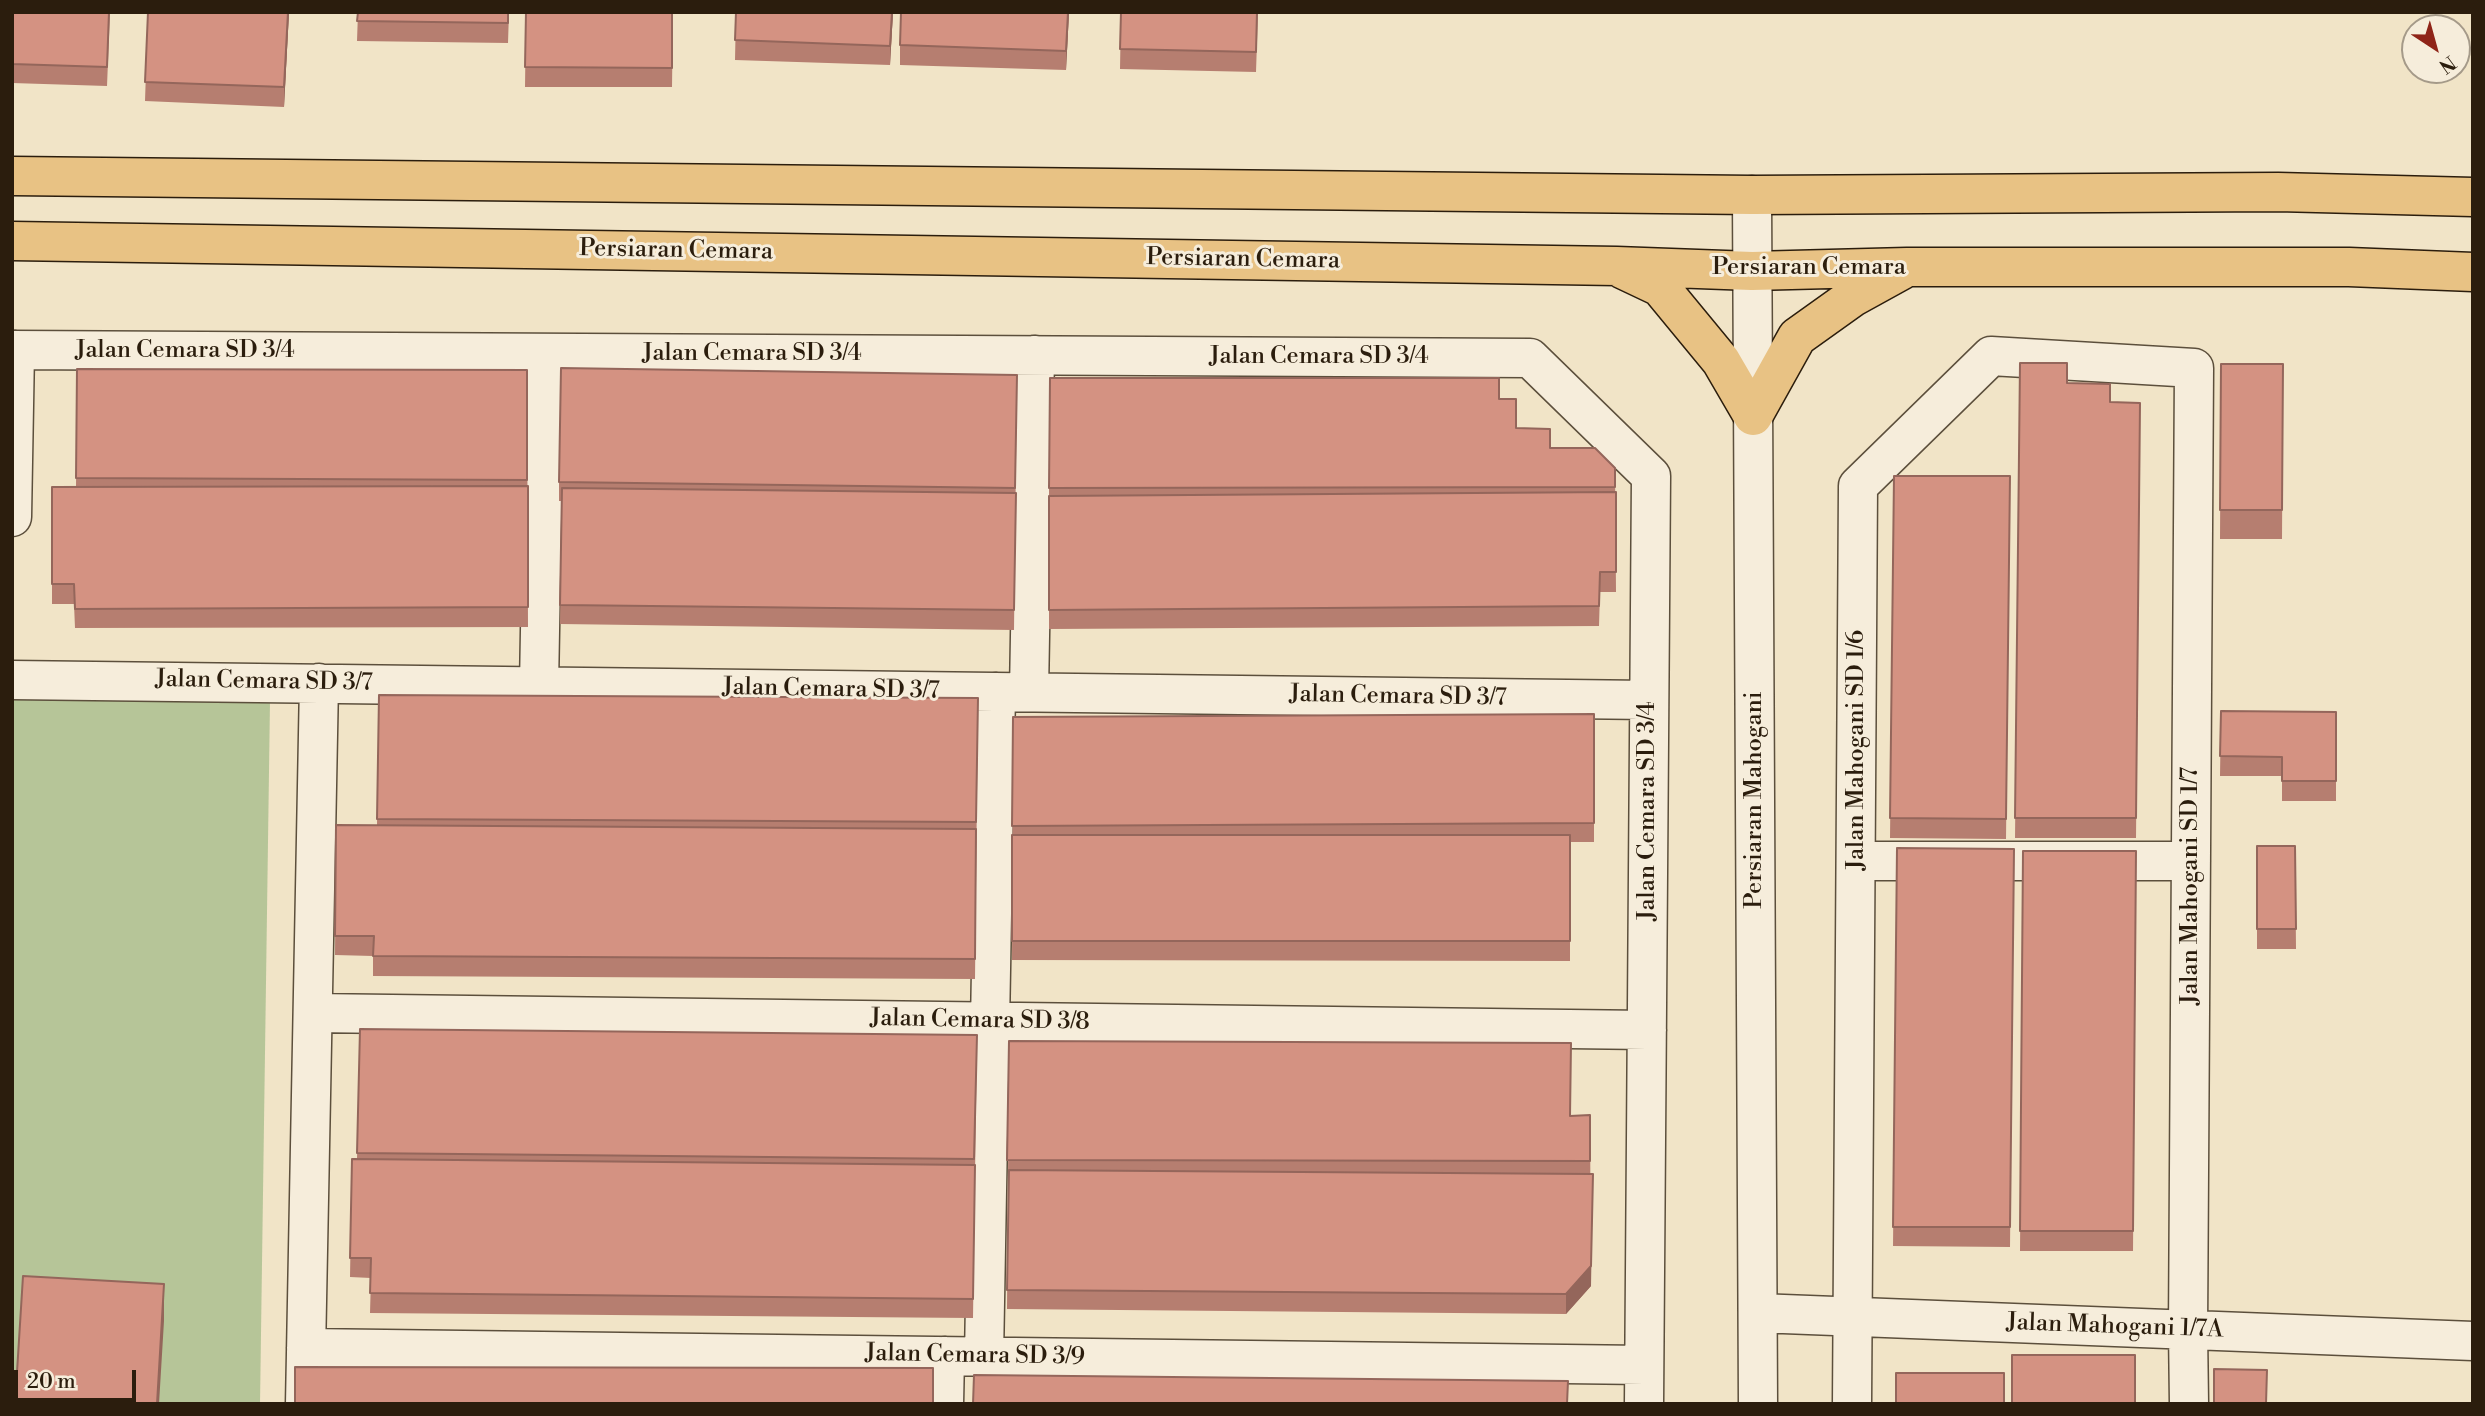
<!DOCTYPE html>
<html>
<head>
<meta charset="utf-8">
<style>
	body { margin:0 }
	#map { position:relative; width:2485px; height:1416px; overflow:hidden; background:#f1e4c7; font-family:"Libre Bodoni",serif }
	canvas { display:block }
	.frame { position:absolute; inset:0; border:14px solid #2b1d0d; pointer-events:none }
	.north { position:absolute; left:2401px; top:14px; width:70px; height:70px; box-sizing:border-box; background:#f6eddb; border:2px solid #a59a89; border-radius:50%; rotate:144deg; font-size:19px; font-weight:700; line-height:28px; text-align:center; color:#2b1d0d }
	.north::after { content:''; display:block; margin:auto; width:24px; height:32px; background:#8f2418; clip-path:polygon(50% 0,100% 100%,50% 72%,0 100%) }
	.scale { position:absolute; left:14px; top:1370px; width:122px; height:32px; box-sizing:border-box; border:4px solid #2b1d0d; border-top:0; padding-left:9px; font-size:21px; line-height:24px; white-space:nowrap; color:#2b1d0d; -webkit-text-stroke:5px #f6eddb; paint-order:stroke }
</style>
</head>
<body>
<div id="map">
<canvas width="2485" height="1416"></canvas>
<div class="frame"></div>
<div class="north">N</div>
<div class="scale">20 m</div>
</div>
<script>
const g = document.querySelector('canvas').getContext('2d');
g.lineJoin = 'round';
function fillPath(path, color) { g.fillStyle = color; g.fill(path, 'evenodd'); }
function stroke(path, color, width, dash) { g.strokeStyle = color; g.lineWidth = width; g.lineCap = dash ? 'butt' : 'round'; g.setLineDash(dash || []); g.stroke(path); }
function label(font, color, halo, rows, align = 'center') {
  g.font = font + ' "Libre Bodoni",serif'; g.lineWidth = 6; g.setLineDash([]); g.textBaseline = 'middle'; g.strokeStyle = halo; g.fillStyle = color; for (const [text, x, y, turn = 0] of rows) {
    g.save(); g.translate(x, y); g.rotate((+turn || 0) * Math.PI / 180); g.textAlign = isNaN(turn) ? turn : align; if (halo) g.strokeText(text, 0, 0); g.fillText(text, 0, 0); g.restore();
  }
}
const green = new Path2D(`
	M12 699 270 701 260 1404H12Z`);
const minor = new Path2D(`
	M1752 195 1758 1404
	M12 350 1530 358 1651 476 1644 1404
	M12 517 15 350
	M12 680 1649 700
	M539 686 545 353
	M1029 692 1035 355
	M1856 861H2191
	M313 1013 1647 1030
	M1758 1313 2473 1341
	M306 1348 1644 1365
	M984 1357 996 692
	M305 1404 319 683
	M944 1404 945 1356
	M1852 1404 1858 486 1991 356 2194 368 2188 1330 2189 1404`);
const major = new Path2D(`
	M12 176 1752 195 2278 192 2473 197
	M12 241 1617 266 1752 271 1907 267H2349L2473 272
	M1622 269 1660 287 1721 361 1753 416
	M1753 416 1797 337 1853 297 1902 270`);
const wall = new Path2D(`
	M12 12H110L107 86 12 83Z
	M148 12H289L284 107 145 101Z
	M358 12H509L508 43 357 41Z
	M526 12H673L672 87H525Z
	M736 12H893L890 65 735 60Z
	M1069 12 1066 70 900 65V45Z
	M1121 12H1258L1256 72 1120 69Z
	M2020 363 2110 402 2140 403 2136 838H2015Z
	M2221 364H2283L2282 539H2220Z
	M77 369 527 370 528 627 75 628 74 604H52V487H76Z
	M1017 375 1014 630 560 624 562 501H559V482Z
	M1499 399 1516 428 1550 448 1615 468 1616 592H1600L1599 626 1049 629V488Z
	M1894 476H2010L2006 839 1890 838Z
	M379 695 978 698 975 979 373 976V956L335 955 336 825H377Z
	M2221 711 2336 712V801H2282V776H2220Z
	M1594 714V842H1570V961L1012 960 1013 717Z
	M2257 846H2295L2296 949H2257Z
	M1897 848 2014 849 2010 1247 1893 1246Z
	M2023 851H2136L2133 1251H2020Z
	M360 1029 977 1035 973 1318 370 1313 371 1278 350 1277 352 1159H357Z
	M1009 1041 1570 1116 1590 1115 1591 1286 1566 1314 1007 1309Z`);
const shadedWall = new Path2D(`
	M288 12H289L284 107V87Z
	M892 12H893L890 65V46Z
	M1068 12H1069L1066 70V51Z
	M1593 1174 1591 1286 1566 1314V1294Z
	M164 1284V1321L159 1404H157Z`);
const building = new Path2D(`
	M12 12H109L107 67 12 64Z
	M148 12H288L284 87 145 82Z
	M358 12H508V23L357 21Z
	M526 12H672V68L525 67Z
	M736 12H892L890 46 735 40Z
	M901 12H1068L1066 51 900 45Z
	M1121 12H1257L1256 52 1120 49Z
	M2020 363H2067V383L2110 384V402L2140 403 2136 818H2015Z
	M2221 364H2283L2282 510H2220Z
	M561 368 1017 375 1015 488 559 482Z
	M77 369 527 370V480L76 478Z
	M1050 378H1499V399H1516V428L1550 429V448H1595L1615 468V487L1049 488Z
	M1894 476H2010L2006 819 1890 818Z
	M528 486V607L75 609 74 584H52V487Z
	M562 488 1016 493 1014 610 560 605Z
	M1616 492V572H1600L1599 606 1049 610V496Z
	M379 695 978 698 976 822 377 819Z
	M2221 711 2336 712V781H2282V757L2220 756Z
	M1594 714V823L1012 826 1013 717Z
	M336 825 976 829 975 959 373 956 374 936H335Z
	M1012 835H1570V941H1012Z
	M2257 846H2295L2296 929H2257Z
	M1897 848 2014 849 2010 1227H1893Z
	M2023 851H2136L2133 1231H2020Z
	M360 1029 977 1035 974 1159 357 1153Z
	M1009 1041 1571 1043 1570 1116 1590 1115V1161L1007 1160Z
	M352 1159 975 1165 973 1299 370 1293 371 1258H350Z
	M1009 1170 1593 1174 1591 1266 1566 1294 1007 1290Z
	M23 1276 164 1284 157 1404H15Z
	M2012 1355H2135V1404H2012Z
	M295 1367 933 1368V1404H295Z
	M2214 1369 2267 1370 2266 1404H2214Z
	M1896 1373H2004V1404H1896Z
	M974 1375 1568 1381 1567 1404H973Z`);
const streetNames = [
	["Persiaran Cemara",676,251,1],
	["Persiaran Cemara",1243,260,1],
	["Persiaran Cemara",1809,268],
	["Jalan Cemara SD 3/4",185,351],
	["Jalan Cemara SD 3/4",752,354],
	["Jalan Cemara SD 3/4",1319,357],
	["Jalan Cemara SD 3/7",264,682,1],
	["Jalan Cemara SD 3/7",831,690,1],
	["Jalan Cemara SD 3/7",1398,697,1],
	["Jalan Mahogani SD 1/6",1857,750,-90],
	["Persiaran Mahogani",1755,800,-90],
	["Jalan Cemara SD 3/4",1648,811,-90],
	["Jalan Mahogani SD 1/7",2191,886,-90],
	["Jalan Cemara SD 3/8",980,1021,1],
	["Jalan Mahogani 1/7A",2115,1327,2],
	["Jalan Cemara SD 3/9",975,1356,1]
];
fillPath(green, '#b6c598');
stroke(minor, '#5c4f3c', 41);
stroke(major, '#2b1d0d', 41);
stroke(minor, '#f6eddb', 38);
stroke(major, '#e8c284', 38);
fillPath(wall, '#b67e70');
fillPath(shadedWall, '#94665b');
fillPath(building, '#d49282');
stroke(building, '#94665b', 2);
label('24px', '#2b1d0d', '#f6eddb', streetNames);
</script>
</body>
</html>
